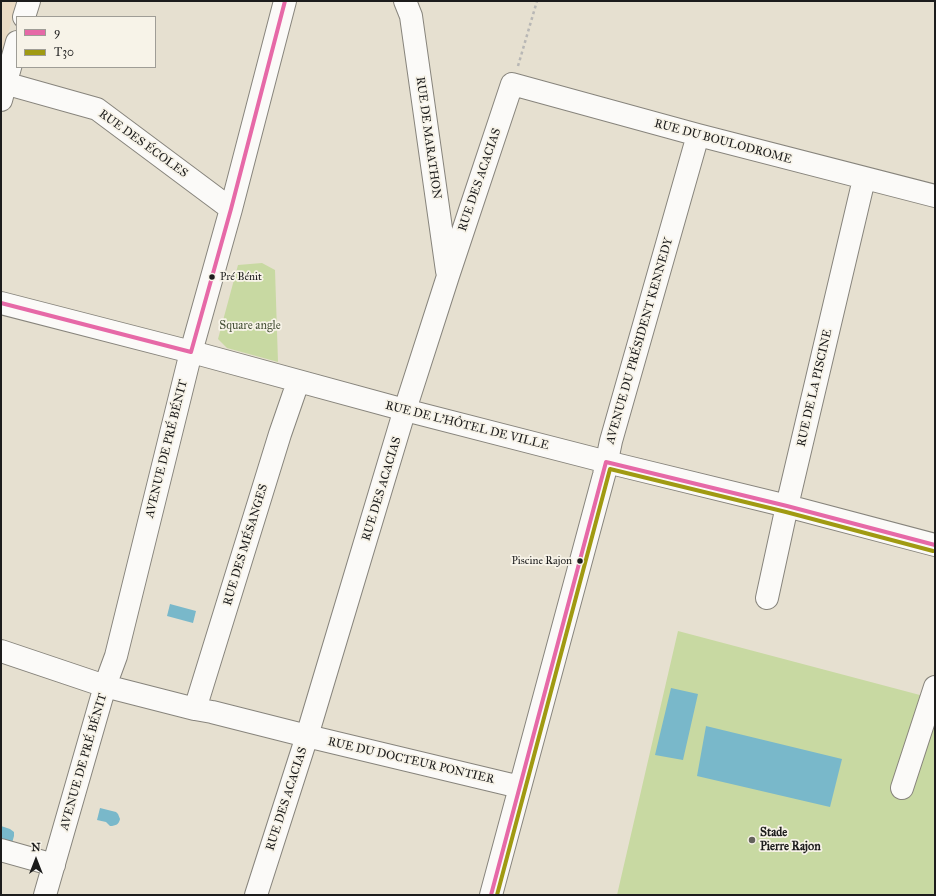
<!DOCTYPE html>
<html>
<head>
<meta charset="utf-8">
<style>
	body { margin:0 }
	#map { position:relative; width:936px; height:896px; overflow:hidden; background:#e6e0d0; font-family:"IM FELL Great Primer",serif }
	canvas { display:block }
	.frame { position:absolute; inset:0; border:2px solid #1c1c1c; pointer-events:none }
	.legend { position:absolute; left:16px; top:16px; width:140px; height:52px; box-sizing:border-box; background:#f7f3e8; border:1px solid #9f9d96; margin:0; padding:5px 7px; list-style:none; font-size:12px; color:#1c1c1c }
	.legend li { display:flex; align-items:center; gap:8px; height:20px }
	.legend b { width:20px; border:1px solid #9f9d96 }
	.north { position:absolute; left:16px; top:840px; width:40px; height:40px; -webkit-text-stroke:3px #f7f3e8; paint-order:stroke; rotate:0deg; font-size:11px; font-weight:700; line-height:16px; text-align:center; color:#1c1c1c }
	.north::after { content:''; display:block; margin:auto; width:14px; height:18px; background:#1c1c1c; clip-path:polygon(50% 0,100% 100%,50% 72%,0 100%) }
</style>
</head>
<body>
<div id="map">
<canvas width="936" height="896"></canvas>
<div class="frame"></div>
<ul class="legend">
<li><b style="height:5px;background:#e669a7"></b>9</li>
<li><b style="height:5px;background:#a09a12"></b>T30</li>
</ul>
<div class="north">N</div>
</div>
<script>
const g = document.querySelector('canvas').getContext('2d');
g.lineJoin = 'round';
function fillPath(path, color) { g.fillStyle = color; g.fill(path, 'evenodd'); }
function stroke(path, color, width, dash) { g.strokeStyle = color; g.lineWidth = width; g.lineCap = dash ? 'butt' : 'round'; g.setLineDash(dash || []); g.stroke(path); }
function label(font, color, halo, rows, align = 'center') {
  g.font = font + ' "IM FELL Great Primer",serif'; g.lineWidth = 3.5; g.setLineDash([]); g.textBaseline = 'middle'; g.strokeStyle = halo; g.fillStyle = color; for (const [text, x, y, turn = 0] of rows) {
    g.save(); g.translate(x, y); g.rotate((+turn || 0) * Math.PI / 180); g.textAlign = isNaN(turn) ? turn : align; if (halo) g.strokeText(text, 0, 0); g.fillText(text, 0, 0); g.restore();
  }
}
const built = new Path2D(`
	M1 1H16L4 52 1 56Z`);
const green = new Path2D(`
	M262 263 275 270 278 362 227 348 218 339 238 265Z
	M678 631 935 699V895H617Z`);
const water = new Path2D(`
	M170 604 196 611 193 623 167 616Z
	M671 688 698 694 683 760 655 755Z
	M706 726 842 759 830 807 697 776Z
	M100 808 116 812 118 814 120 819C119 824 116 826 110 826L106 822 97 820Z
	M1 826 10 829 14 832V836L12 843 1 840Z`);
const path = new Path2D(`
	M518 66 537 1`);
const street = new Path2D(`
	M405 1 411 16 447 271
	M24 17 29 1
	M1 82 97 109 231 209
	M1 100 17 42
	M1 303 203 355 405 410 619 465 787 506 935 545
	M767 598 787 506 864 179
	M1 651 105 686 195 709 212 712 307 736 520 787
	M195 709 280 434 298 382
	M902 788 935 687
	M1 850 54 865
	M45 895 105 686 116 656 191 352 231 209 285 1
	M256 895 307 736 402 419 448 276 512 84 698 135 935 196
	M491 895 604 475 611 441 698 135`);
const bus1 = new Path2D(`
	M1 303 191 352
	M191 352 231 209 285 1
	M606 462 787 506 935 545
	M491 895 606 462`);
const bus2 = new Path2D(`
	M497 895 610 469 786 512 933 551`);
const markers = [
	[212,277,3.5,"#1c1c1c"],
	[580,561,3.5,"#1c1c1c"],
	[752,840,4,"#63615b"]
];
const busNames = [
	["Pré Bénit",220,277],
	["Piscine Rajon",572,561,"right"]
];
const streetNames = [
	["RUE DE MARATHON",428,138,82],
	["RUE DU BOULODROME",723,142,15],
	["RUE DES ÉCOLES",143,144,36],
	["RUE DES ACACIAS",480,180,-71],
	["AVENUE DU PRÉSIDENT KENNEDY",640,341,-74],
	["RUE DE LA PISCINE",815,388,-77],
	["RUE DE L'HÔTEL DE VILLE",467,426,14],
	["AVENUE DE PRÉ BÉNIT",167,449,-76],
	["RUE DES ACACIAS",382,489,-73],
	["RUE DES MÉSANGES",246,545,-73],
	["RUE DU DOCTEUR PONTIER",411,761,13],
	["AVENUE DE PRÉ BÉNIT",84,762,-74],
	["RUE DES ACACIAS",287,799,-72]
];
const parkNames = [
	["Square angle",250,326]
];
const poiNames = [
	["Stade",760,833],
	["Pierre Rajon",760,847]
];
fillPath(built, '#eadbc4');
fillPath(green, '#c8d9a2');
fillPath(water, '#79b8ca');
stroke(street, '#87847c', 24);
stroke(path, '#b8b7b5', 2.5, [3, 3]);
stroke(street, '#fbfaf8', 22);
stroke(bus1, '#e669a7', 4);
stroke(bus2, '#a09a12', 4);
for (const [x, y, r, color] of markers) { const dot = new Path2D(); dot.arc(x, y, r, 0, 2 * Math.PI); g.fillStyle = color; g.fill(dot); stroke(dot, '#f7f3e8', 1.5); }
label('11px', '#1c1c1c', '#f7f3e8', busNames, 'left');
label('12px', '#1c1c1c', '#f7f3e8', streetNames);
label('12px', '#485339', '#f7f3e8', parkNames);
label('bold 12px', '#1c1c1c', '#f7f3e8', poiNames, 'left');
</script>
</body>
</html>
